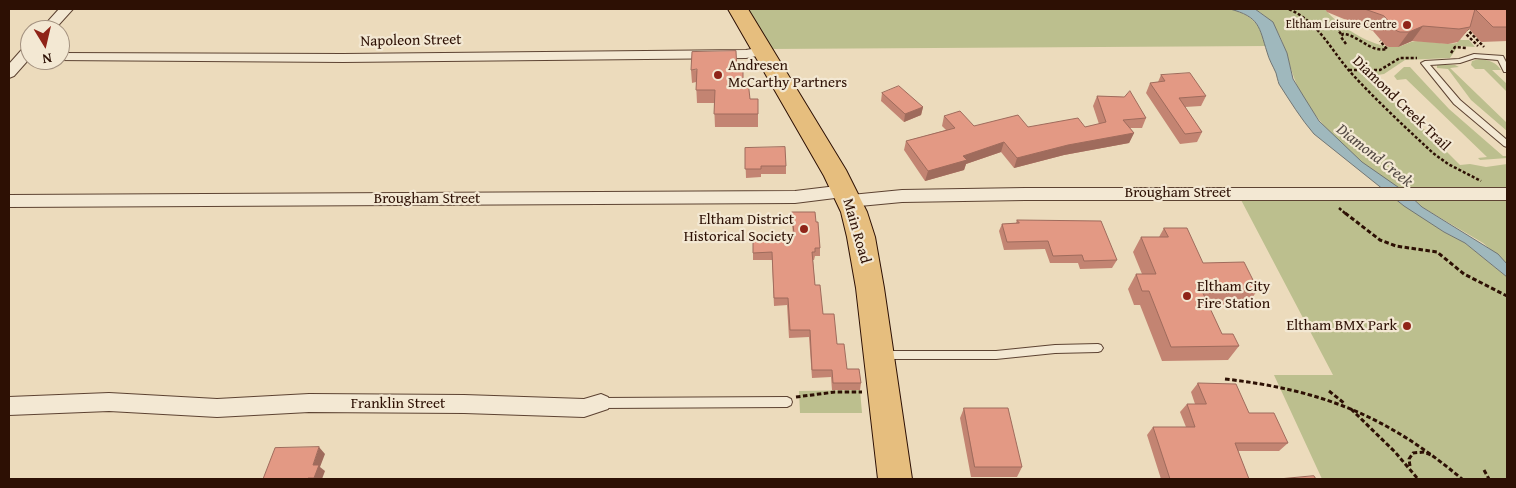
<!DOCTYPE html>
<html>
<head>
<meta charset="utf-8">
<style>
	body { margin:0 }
	#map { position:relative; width:1516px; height:488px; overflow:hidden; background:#ecdbbc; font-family:"Gentium Book Plus",serif }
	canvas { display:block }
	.frame { position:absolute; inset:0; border:10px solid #2d1004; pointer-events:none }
	.north { position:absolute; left:20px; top:20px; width:50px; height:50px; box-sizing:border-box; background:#f3e8d3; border:1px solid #a49280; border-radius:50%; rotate:171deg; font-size:14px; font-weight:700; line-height:20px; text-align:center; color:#2d1004 }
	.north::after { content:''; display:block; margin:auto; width:18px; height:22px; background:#8f2418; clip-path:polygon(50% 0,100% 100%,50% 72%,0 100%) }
</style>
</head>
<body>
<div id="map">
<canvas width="1516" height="488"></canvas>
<div class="frame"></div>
<div class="north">N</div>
</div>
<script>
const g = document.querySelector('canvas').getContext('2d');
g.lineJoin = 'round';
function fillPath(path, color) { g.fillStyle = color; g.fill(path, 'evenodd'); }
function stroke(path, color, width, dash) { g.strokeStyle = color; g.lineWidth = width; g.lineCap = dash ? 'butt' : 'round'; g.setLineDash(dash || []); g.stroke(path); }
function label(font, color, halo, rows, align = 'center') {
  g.font = font + ' "Gentium Book Plus",serif'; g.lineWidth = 4.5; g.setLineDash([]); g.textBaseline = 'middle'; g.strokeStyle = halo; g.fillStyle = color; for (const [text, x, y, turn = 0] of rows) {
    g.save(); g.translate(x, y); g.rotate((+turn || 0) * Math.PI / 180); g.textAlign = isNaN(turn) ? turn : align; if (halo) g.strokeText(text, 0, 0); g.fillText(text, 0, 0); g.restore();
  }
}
const green = new Path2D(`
	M745 9H1230C1250 14 1262 25 1266 46L768 49Z
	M1255 9H1325C1338 26 1373 48 1396 47 1404 46 1409 41 1418 41 1431 41 1444 45 1457 43L1458 41 1455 34 1461 40H1469L1475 47 1458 46 1450 58 1405 60 1384 74 1371 76 1460 165 1470 164 1486 167 1507 164V188L1403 191C1364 167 1327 136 1303 97 1284 65 1290 30 1255 9Z
	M1479 59C1489 60 1496 62 1501 70H1492L1507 84V92L1484 69H1475L1471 65 1472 61Z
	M1437 65H1455L1459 67 1450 68 1507 123V131L1471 100 1448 69 1437 68Z
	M1404 67H1410L1449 109 1503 156H1507V158L1480 160 1478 158 1487 157 1406 79 1397 80 1394 76Z
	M1240 198H1395L1444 232 1465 243 1507 277V479H1322L1274 375H1333Z
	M1412 198 1507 200V264L1483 243 1422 207Z
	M860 390 862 413H800L799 391Z`);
const water = new Path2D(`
	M1230 9H1255L1273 22 1287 53 1293 79 1304 97 1319 121 1362 162 1408 194 1422 207 1498 254 1507 264V277L1465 243 1444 232 1404 206 1314 134C1301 119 1290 101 1279 84 1278 81 1277 77 1276 73 1273 66 1269 60 1267 52 1259 27 1260 17 1230 9Z`);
const pathFar1 = new Path2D(`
	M1289 9C1321 24 1330 50 1353 75 1378 102 1406 128 1433 153L1448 164 1481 181
	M1466 28 1484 47
	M1463 31 1478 46
	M1341 34 1338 30 1343 23
	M1346 44 1341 37 1343 34C1359 35 1370 53 1387 49L1380 41
	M1451 53 1455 47 1466 48
	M1349 70H1380L1400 58H1417
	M1339 208 1346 214`);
const path = new Path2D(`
	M1345 213 1380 240 1396 246 1437 252 1464 274 1507 296
	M1225 379C1322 390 1387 416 1462 479
	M1329 391 1344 403
	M796 397 835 392H862
	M1351 409 1395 452 1418 479
	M1410 466 1409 459 1413 453 1424 452 1431 455
	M1484 470 1489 479`);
const lane = new Path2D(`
	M1474 54 1503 56 1507 64V72H1504L1498 60 1475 58 1460 63 1430 65 1460 100 1507 140V147L1504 146 1454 104 1421 63 1425 61 1459 59Z
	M1098 344 1101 345 1103 348 1101 351 1098 352 1055 353 996 359H884L881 358 879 355 881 352 884 351H996L1055 345Z
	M787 397 791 399 792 402 791 405 787 407 601 408 597 406 596 403 597 400 601 398Z`);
const street = new Path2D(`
	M59 9H73L54 30H40Z
	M30 45V58L14 76 9 78V64L25 46Z
	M763 47 768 48 770 51 768 54 746 58 343 62 55 60H60V53L343 54 746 50Z
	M845 185 851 187 853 191 851 195 902 190 1025 188H1507V200H1025L902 202 849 207 843 205 841 201 843 197 795 203 9 207V195L795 191Z
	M109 393 217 399 309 394 464 395 584 399 601 394 608 397 611 403 608 409 584 417 464 413 309 412 217 417 109 411 9 415V397Z`);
const primary = new Path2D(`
	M728 9H748L846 170 867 212 875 237 884 288 912 479H878L856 288 847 237 841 212 824 176Z`);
const wall = new Path2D(`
	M1325 9H1507V41L1481 42 1469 29 1458 42 1448 44 1412 41 1398 47H1389L1386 46 1373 31 1327 12Z
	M691 70 737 71 743 81 750 99H758V127H715L714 103H697L696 82 692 83Z
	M1161 75 1206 96 1201 106 1185 107 1202 132 1197 142 1180 144 1146 93 1150 83 1158 82Z
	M882 93 923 107 921 115 904 122 881 101Z
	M1097 96 1124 97 1146 118 1142 128H1130L1134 133 1129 143 1064 155 1014 168 1001 152 966 164 964 170 925 181 904 150 906 141 946 130 942 126 944 116 974 126 1028 127H1085L1099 124 1093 106Z
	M745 148 786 166V174H761V177L746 178Z
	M792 212 816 222 820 248V256H815L814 260H813L815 285 823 314 837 344 847 369 861 383 860 390H832L831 377 812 378 809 337 789 338 787 305 774 306 772 260H753V238L793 237 792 220Z
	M1017 220 1117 260 1112 268 1080 269 1078 263H1050L1045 249 1004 250 999 231 1002 224 1016 223Z
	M1164 228 1203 263 1258 290 1247 304 1208 305 1222 334 1239 346 1228 360 1162 361 1140 305H1134L1128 289 1136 274H1142L1133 252 1141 237H1159Z
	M1198 383 1249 413 1288 443 1279 451H1238L1249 479H1161L1147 435 1153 427H1186L1180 412 1187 404H1195L1191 392Z
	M964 408 1022 467 1017 477H971L960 418Z`);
const shadedWall = new Path2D(`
	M1423 26 1412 41 1398 47 1409 32Z
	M923 107 921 115 904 122 905 114Z
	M1134 133 1129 143 1064 155 1014 168 1017 158 1068 145Z
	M1004 142 1001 152 966 164 964 170 925 181 928 171 963 156Z
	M319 447 325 454 320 467 325 471 322 479H315L314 478 313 465Z`);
const building = new Path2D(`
	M1365 9H1507V27H1493L1475 9 1470 27 1459 29 1423 26 1409 32H1400L1397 31 1384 16Z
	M736 51 737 71H743V81H748L750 99H758V114H714L715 90H696L697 69 691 70 692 52Z
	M1190 73 1206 96 1179 98 1202 132 1185 134 1150 83 1165 81 1161 75Z
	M899 86 923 107 905 114 882 93Z
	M1130 91 1146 118 1123 120 1134 133 1068 145 1017 158 1004 142 963 156 967 160 928 171 906 141 955 128 944 116 960 111 974 126 1018 115 1028 127 1078 118 1085 127 1106 122 1097 96 1124 97Z
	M785 147 786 166H761V169H745V148Z
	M792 212H815L816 222H818L820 248H815V252H812L815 285H820L823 314H834L837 344H844L847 369H859L861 383H833L832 370H812L810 330H790L788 298H774L772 252 753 253V238L794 237Z
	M1017 220 1101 221 1117 260 1084 261 1082 255 1053 256 1048 241 1007 242 1002 224 1019 223Z
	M1164 228H1187L1203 263 1244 262 1258 290 1202 291 1222 334H1233L1239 346 1171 347 1149 291H1142L1136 274H1156L1141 237H1168Z
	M1198 383 1236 384 1249 413H1274L1288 443H1235L1249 479H1170L1153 427H1195L1187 404H1206Z
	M964 408H1008L1022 467H975Z
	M319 447 313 465H319L314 478H308L307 479H263L275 448Z
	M1314 476 1316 479H1279Z`);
const markers = [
	[1407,25,5,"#8f2418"],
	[718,75,5,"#8f2418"],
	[804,229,5,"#8f2418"],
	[1187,296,5,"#8f2418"],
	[1407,326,5,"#8f2418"]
];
const farPoinames = [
	["Eltham Leisure Centre",1397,25]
];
const streetNames = [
	["Napoleon Street",411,41,-1],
	["Diamond Creek Trail",1401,104,44],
	["Brougham Street",1178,193],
	["Brougham Street",427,199],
	["Main Road",856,231,74],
	["Franklin Street",398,404]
];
const poiNames = [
	["Andresen",728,66],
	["McCarthy Partners",728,83],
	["Eltham District",794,220,"right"],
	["Historical Society",794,237,"right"],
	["Eltham City",1197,287],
	["Fire Station",1197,304],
	["Eltham BMX Park",1397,326,"right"]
];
const waterNames = [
	["Diamond Creek",1374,156,38]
];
fillPath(green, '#bcbf8e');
fillPath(water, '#9fb8bd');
stroke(water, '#717573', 1);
stroke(lane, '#5d4332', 2);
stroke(street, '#5d4332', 2);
stroke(primary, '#2d1004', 2);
stroke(pathFar1, '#2d1004', 2.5, [3, 2]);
stroke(path, '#2d1004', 3, [4.5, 2.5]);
fillPath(lane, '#f3e8d3');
fillPath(street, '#f3e8d3');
fillPath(primary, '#e6be7e');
fillPath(wall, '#c38472');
fillPath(shadedWall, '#9f6b5c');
fillPath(building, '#e39984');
stroke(building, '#9f6b5c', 1);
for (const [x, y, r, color] of markers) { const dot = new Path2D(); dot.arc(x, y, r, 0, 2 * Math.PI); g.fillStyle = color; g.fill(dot); stroke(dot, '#f3e8d3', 2); }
label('12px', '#2d1004', '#f3e8d3', farPoinames, 'right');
label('15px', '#2d1004', '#f3e8d3', streetNames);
label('15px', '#2d1004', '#f3e8d3', poiNames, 'left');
label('italic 16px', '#554b45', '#f3e8d3', waterNames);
</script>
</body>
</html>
